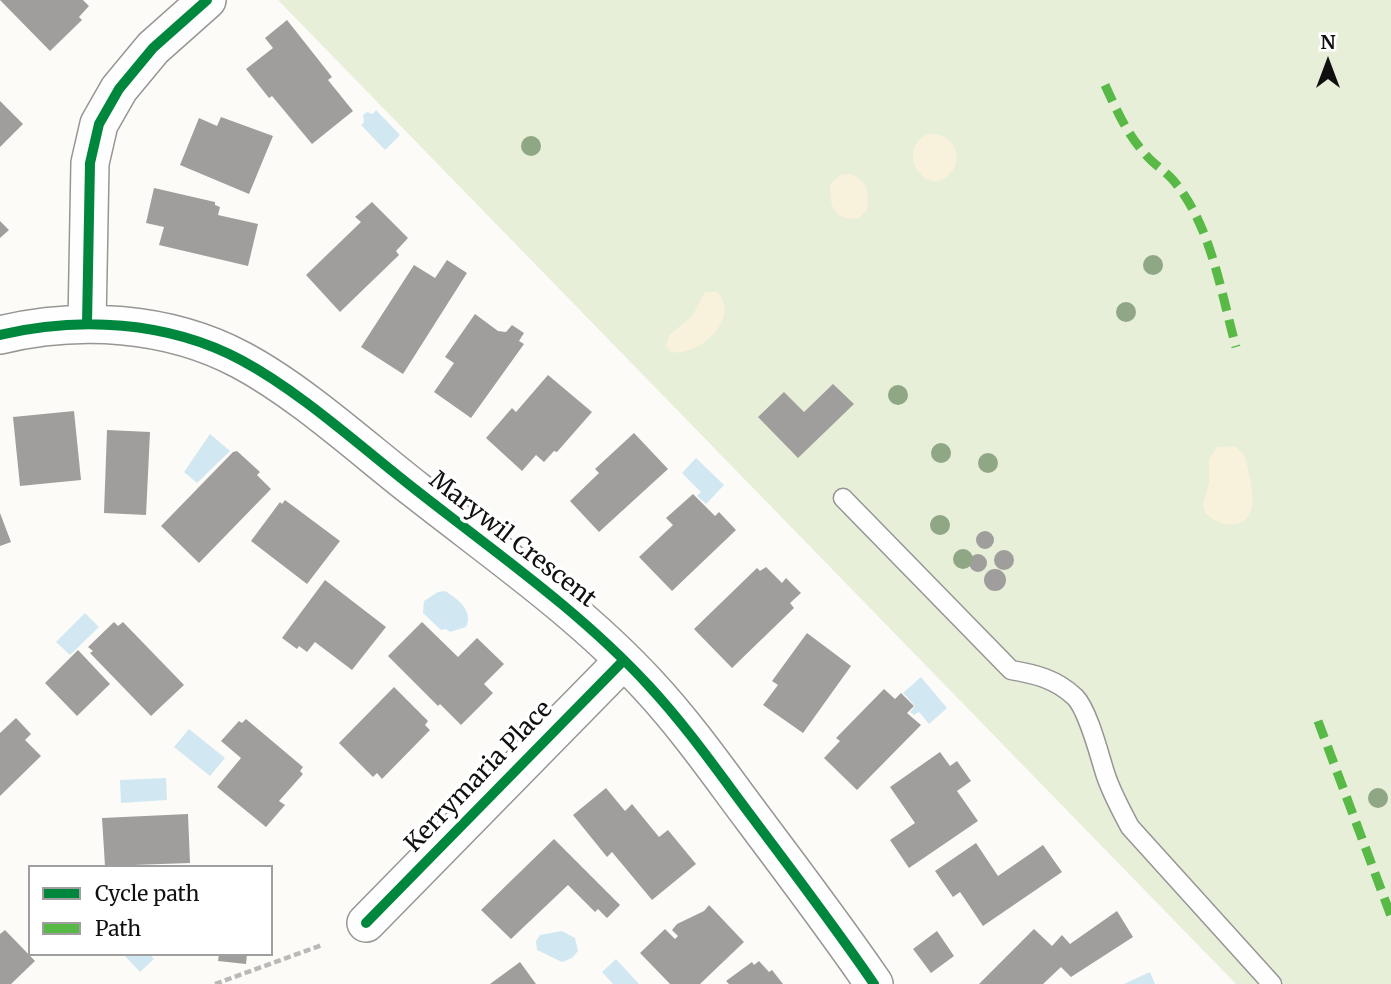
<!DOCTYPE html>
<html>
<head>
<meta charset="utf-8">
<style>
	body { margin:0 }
	#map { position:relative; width:1391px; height:984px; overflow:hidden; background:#fcfbf7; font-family:Merriweather,serif }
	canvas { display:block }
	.legend { position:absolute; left:28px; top:865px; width:245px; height:91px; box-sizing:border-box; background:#fff; border:2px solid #9f9f9f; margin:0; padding:9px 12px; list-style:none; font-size:21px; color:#101010 }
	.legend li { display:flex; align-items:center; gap:14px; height:35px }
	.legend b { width:35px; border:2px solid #9f9f9f }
	.north { position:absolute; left:1293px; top:28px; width:70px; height:70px; -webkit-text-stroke:5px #fff; paint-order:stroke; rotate:0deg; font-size:19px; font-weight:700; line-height:28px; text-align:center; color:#101010 }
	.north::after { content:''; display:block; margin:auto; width:24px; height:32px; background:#101010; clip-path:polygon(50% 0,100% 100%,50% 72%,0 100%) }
</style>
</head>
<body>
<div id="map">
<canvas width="1391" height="984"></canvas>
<ul class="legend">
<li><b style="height:9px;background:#00873e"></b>Cycle path</li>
<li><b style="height:9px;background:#58b947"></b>Path</li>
</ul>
<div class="north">N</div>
</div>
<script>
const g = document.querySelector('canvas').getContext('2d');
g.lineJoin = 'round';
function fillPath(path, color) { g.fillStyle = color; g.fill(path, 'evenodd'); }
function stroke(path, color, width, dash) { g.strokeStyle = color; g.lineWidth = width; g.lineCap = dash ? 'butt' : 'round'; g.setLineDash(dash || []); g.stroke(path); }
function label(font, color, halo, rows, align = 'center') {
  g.font = font + ' Merriweather,serif'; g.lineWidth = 7; g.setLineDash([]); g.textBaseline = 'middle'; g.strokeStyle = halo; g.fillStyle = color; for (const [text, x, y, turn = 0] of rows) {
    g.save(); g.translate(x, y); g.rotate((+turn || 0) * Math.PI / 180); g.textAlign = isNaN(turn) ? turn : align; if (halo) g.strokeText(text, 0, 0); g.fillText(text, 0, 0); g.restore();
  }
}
const green = new Path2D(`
	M278 0H1391V984H1236Z`);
const sand = new Path2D(`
	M928 134C959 132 970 169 937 182 933 181 928 181 925 178 908 166 909 142 928 134Z
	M850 174C868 181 869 192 867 210L858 219C833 219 830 208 830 184L840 175Z
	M705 292H717C742 316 701 357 671 352L666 346 669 335 692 316Z
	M1235 446C1239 450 1244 453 1245 458 1249 470 1254 495 1252 506 1248 532 1219 527 1205 513L1203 504 1209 483V459L1217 447Z`);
const water = new Path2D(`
	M376 110 400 135 385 150 361 125 364 122 363 115 367 112 373 114Z
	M210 434 230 451 197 483 184 472Z
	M696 458 724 485 706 504 697 496 701 492 682 473Z
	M445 591C458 599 474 611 466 627L450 632 446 629 441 630 423 613 424 601 438 592Z
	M85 613 99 627 70 655 56 642Z
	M921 677 947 708 929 724 919 712 914 715 910 712 915 706 903 693Z
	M189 729 225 758 210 776 174 747Z
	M166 778 167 800 121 803 120 780Z
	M562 931 575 938 578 951 572 958 562 962 537 950 536 941 540 935Z
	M123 954H149L154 959 140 972Z
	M616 959 639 984H613L602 972Z
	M1150 972 1155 984H1124Z`);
const building = new Path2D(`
	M0 0H83L89 6 79 17 82 20 50 51Z
	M287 20 332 77 328 80 353 111 312 144 272 96 269 98 246 69 273 48 265 38Z
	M0 101 23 124 0 147Z
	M221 117 273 136 249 194 180 165 199 118 217 126Z
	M154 188 215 202V205L220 207 218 215 258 224 248 266 159 245 164 227 146 223Z
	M372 202 408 238 396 251 399 255 340 312 306 275 361 222 355 217Z
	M0 221 9 230 0 238Z
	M447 260 467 273 403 374 361 347 414 265 435 278Z
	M475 314 498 331 506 332 512 325 524 333 519 341 524 344 471 418 434 392 454 363 445 357Z
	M548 375 592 412 557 452 554 451 544 462 536 455 522 471 486 438 512 408 516 412Z
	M833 384 854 404 798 458 758 417 784 392 804 412Z
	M74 411 81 480 20 486 13 417Z
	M107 430 150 432 146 515 104 513Z
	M634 433 668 469 599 532 570 501 599 473 595 469Z
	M237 451 260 472 257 475 271 489 199 563 161 526 233 452Z
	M693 494 715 516 719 512 736 530 672 591 639 557 673 525 666 518Z
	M285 500 340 541 307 584 251 541 280 502 282 504Z
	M0 513 11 542 0 546Z
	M976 540a9 9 0 1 1 18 0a9 9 0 1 1-18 0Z
	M994 560a10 10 0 1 1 20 0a10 10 0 1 1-20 0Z
	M969 563a9 9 0 1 1 18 0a9 9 0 1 1-18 0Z
	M766 567 782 583 786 578 801 593 790 603 794 608 732 668 694 629 757 568 760 571Z
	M984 580a11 11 0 1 1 22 0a11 11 0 1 1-22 0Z
	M325 580 386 627 352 670 315 642 307 652 299 646 297 649 282 638Z
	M114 622 118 626 123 622 184 685 151 716 90 653 93 651 88 647Z
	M422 622 458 657 477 638 504 664 484 684 493 693 461 725 440 704 438 706 388 656Z
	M807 633 851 666 803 733 763 705 778 685 772 681Z
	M78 650 110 684 77 716 45 683Z
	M394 687 428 721 425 725 430 730 382 779 377 773 373 777 339 743Z
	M884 689 895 699 901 693 914 706 907 713 921 725 857 790 824 758 840 741 836 738Z
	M16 718 31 734 25 740 41 756 0 796V733Z
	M246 719 303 767 300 771 303 774 279 801 285 805 266 827 217 787 241 758 221 741 239 721 242 723Z
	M940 752 950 766 957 761 971 781 957 791 978 821 909 868 890 840 915 823 890 787Z
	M606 788 625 811 632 804 659 837 668 830 696 864 652 900 612 852 607 857 573 815Z
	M188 814 190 863 105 866 102 818Z
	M554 839 620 905 607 918 598 909 595 912 568 885 511 939 481 910Z
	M976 843 998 876 1043 845 1062 872 983 926 960 892 953 897 935 871Z
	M709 905 744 942 700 984H670L640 953 665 929 675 939 678 936 672 930 677 924 704 911Z
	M1117 911 1133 937 1071 977 1061 967 1043 984H979L1034 929 1052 946 1062 935 1070 944Z
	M5 930 35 961 11 984H0V934Z
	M937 931 954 956 931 973 913 949Z
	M219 954H247L246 964 218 961Z
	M759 961 769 972 772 970 783 984H729L726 981 752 962 754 965Z
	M520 962 536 984H490Z`);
const path = new Path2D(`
	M215 984 322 945`);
const lane = new Path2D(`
	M843 498 1011 670C1035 674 1056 679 1075 697 1088 710 1099 754 1105 773 1111 792 1121 810 1130 827L1272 984`);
const street = new Path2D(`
	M87 324 90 163 99 124 119 89 153 48 207 0
	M0 335C78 316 168 321 241 360 301 392 362 448 416 490 496 553 580 611 649 686 687 727 719 773 752 817 793 872 835 927 874 984
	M366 923 623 661`);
const quiet = new Path2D(`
	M1105 85C1117 111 1127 134 1146 155 1155 166 1169 173 1177 185 1212 230 1221 293 1236 347
	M1318 721 1391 916`);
const cycleway = new Path2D(`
	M87 324 90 163 99 124 119 89 153 48 207 0
	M0 335C78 316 168 321 241 360 301 392 362 448 416 490 496 553 580 611 649 686 687 727 719 773 752 817 793 872 835 927 874 984
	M366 923 623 661`);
const trees = [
	[531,146],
	[1153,265],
	[1126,312],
	[898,395],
	[941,453],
	[988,463],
	[940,525],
	[963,559],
	[1378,798]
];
const streetNames = [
	["Marywil Crescent",512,540,38],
	["Kerrymaria Place",479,777,-46]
];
fillPath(green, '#e7efd9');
fillPath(sand, '#f8f1dc');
fillPath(water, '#d1e8f2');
fillPath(building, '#a09e9c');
stroke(lane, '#969694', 21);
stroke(street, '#969694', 40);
stroke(path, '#b9b9b8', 4.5, [7, 3.5]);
stroke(lane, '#fffefe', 18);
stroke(street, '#fffefe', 37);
stroke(quiet, '#58b947', 9, [18, 9]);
stroke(cycleway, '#00873e', 10);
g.fillStyle = '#8fa785';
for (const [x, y] of trees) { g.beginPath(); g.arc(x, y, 10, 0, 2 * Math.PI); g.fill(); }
label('24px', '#101010', '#fff', streetNames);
</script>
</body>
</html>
